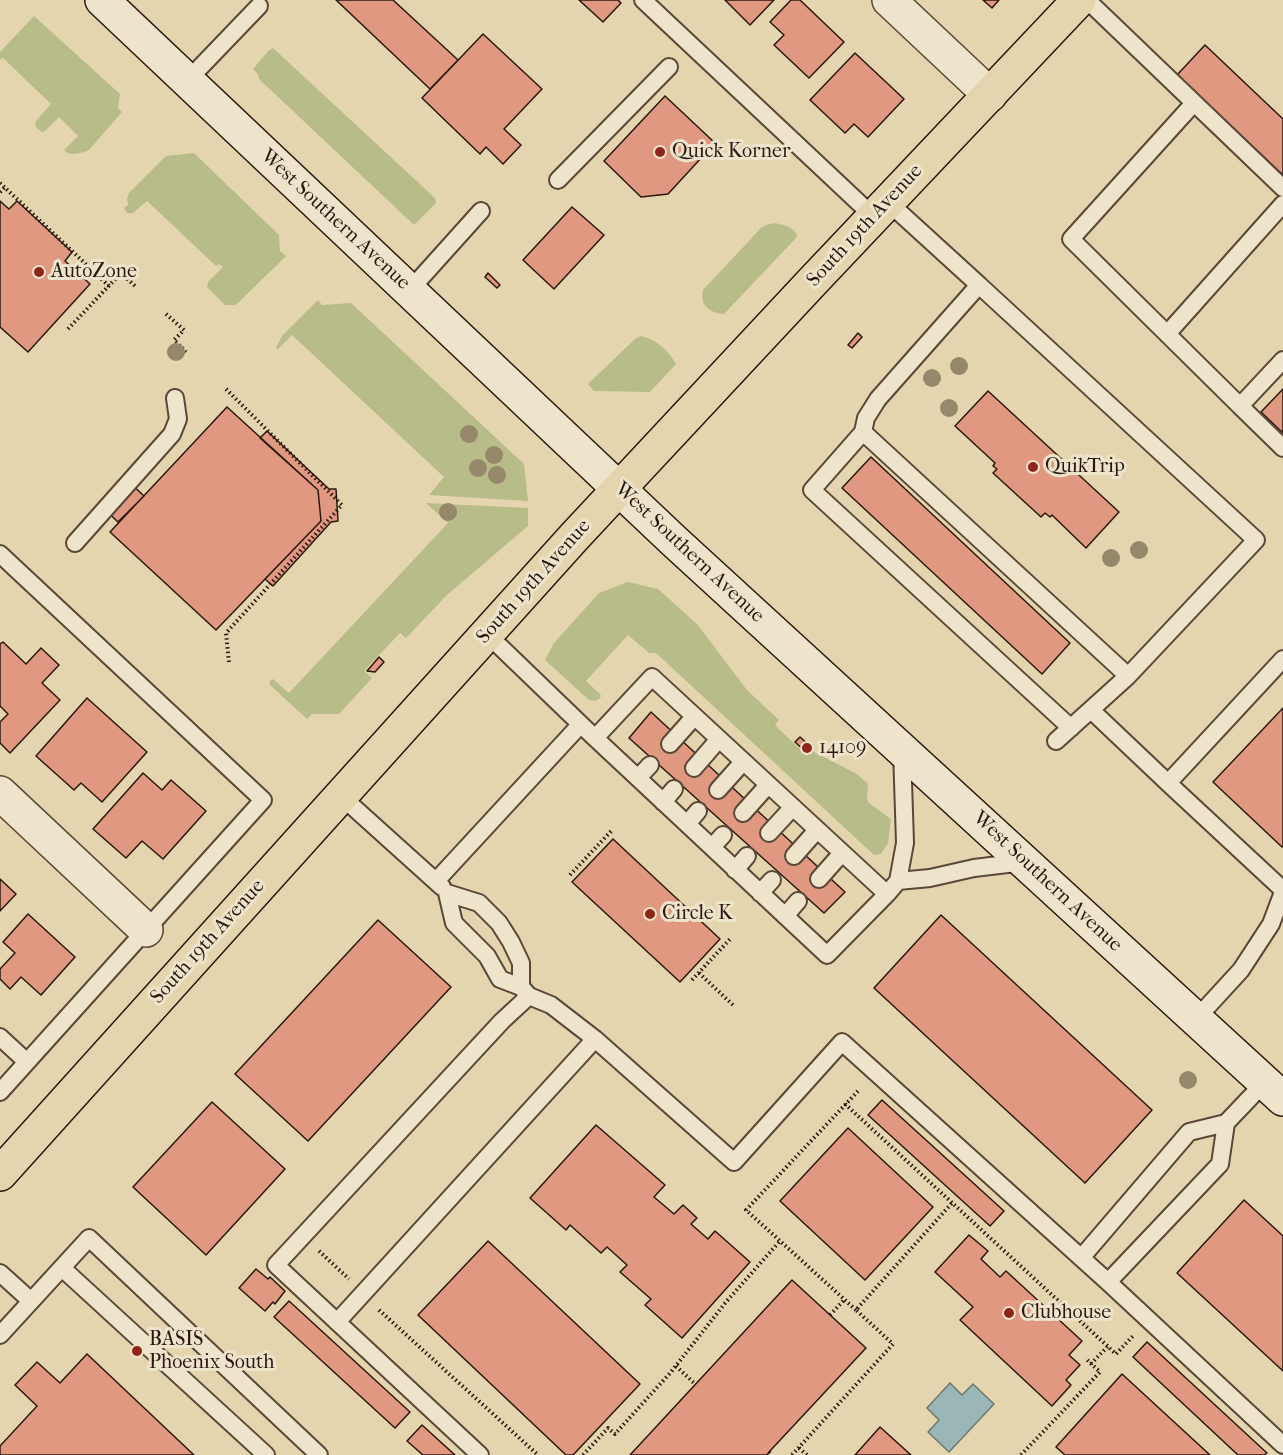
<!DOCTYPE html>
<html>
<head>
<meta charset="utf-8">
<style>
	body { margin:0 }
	canvas { display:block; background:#e5d5af }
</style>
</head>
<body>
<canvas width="1283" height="1455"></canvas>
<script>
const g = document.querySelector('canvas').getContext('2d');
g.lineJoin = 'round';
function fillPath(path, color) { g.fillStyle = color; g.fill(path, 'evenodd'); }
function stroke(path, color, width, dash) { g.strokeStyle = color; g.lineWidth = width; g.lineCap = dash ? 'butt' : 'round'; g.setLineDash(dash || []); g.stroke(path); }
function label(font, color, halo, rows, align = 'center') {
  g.font = font + ' "IM FELL French Canon",serif'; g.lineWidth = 6; g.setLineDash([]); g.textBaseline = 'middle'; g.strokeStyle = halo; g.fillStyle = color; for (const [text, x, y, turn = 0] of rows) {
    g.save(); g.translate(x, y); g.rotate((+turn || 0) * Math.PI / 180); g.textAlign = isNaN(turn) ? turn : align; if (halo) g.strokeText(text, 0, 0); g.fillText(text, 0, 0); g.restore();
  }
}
const green = new Path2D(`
	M34 16 120 94 118 108 122 112 89 150C83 153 69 157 64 150L78 136 59 117 45 131 42 132C37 129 34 126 36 121L51 104 3 58 0 60V52Z
	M273 48 435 198 436 203 414 225 259 79 258 74 253 69 269 50Z
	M194 153 279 235 280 251 286 256 239 302 235 305H225L207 287 208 282 223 267 219 264 216 266 147 201 133 213H127L124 208 128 205 127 199 129 193 166 156Z
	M775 223C784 225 792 226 797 235L796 238 724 314C710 313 699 305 703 290L761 228 766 225Z
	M318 300 322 305 351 303 524 464 528 501 429 495 444 477 292 335 278 349 276 348 282 336Z
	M641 336C656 339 669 351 676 364L650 392 594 391 588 384 635 339Z
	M426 503 528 508V526L447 595 406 638 400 633 364 671 372 678 339 714H312L307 719 270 685V681L273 679 289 693 448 523Z
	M628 582 658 589 697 624 747 690 779 720 775 725 807 756 812 751 857 774 868 784 867 799 869 803 891 819 888 843 881 854 874 855 656 653H649L628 635 586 681 600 694 601 696C599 701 594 701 589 700L545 660 554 643 599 593Z`);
const water = new Path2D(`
	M950 1383 962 1395 973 1384 994 1404 949 1452 928 1432 939 1420 927 1408Z`);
const building = new Path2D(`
	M336 0H393L458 60 430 89Z
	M579 0H618L621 3 603 22Z
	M725 0H774L750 25Z
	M791 0H800L844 42 809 78 774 45 784 35 770 22Z
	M983 0H999L992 8Z
	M483 34 542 89 504 129 521 145 503 164 486 147 480 154 422 98Z
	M1205 45 1283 119V175L1177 75Z
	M855 53 904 99 868 137 854 124 845 133 810 100Z
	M665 96 715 143 668 194 641 197 604 161Z
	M0 201 9 209 17 201 72 252 65 261 90 284 28 352 0 327Z
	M572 207 604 235 554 289 523 260Z
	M488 273 500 285 497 288 485 277Z
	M858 333 862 337 852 348 848 345Z
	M1283 389V433L1261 412Z
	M988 391 1119 512 1086 548 1052 515 1050 517 1045 513 1041 517 993 473 997 469 993 466 995 463 955 426Z
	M227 407 318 490 321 521 216 630 110 532Z
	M267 431 329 489H336L338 521 331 522 273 586 265 579 321 521 318 490 260 438Z
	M871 457 1070 643 1042 674 842 488Z
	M125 478 144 496 118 522 99 504Z
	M3 642 26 664 41 648 59 665 42 683 60 700 10 753 0 743V722L8 714 0 706V644Z
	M379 657 384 662 375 672 367 671Z
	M87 698 147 752 102 802 81 783 74 790 36 756Z
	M1283 708V846L1282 847 1213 782Z
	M651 712 845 892 824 913 629 738Z
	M800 737 810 746 808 754 795 742Z
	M143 773 162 790 171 780 206 811 163 859 142 841 126 858 93 829Z
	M613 839 720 939 680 982 572 882Z
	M0 879 16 894 0 911Z
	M28 914 75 957 41 995 21 977 10 989 0 979V969L15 953 3 942Z
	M941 915 1152 1110 1085 1183 874 988Z
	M378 920 451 987 308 1141 235 1074Z
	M882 1100 1004 1211 990 1226 868 1115Z
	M212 1102 285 1169 206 1255 133 1187Z
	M596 1125 665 1185 654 1197 674 1214 683 1205 697 1218 691 1224 708 1239 715 1231 750 1262 682 1338 645 1305 651 1299 620 1272 627 1265 607 1247 601 1253 570 1225 566 1230 530 1198Z
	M848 1128 933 1207 865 1280 780 1201Z
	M1244 1200 1283 1236V1371L1177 1273Z
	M969 1235 988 1251 981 1259 1000 1277 1006 1271 1082 1341 1069 1355 1080 1365 1066 1380 1071 1385 1052 1406 960 1320 973 1307 935 1272Z
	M488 1241 640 1384 573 1455H566L418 1315Z
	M256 1269 268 1279 270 1277 285 1291 275 1304 273 1302 265 1311 239 1288Z
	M792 1280 866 1348 769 1452 767 1455H630Z
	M289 1301 410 1412 395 1428 274 1317Z
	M1147 1342 1267 1453 1264 1455H1238L1133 1357Z
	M87 1354 194 1455H0V1446L37 1406 15 1385 37 1362 60 1383Z
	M1122 1374 1210 1455H1065L1056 1447Z
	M422 1425 455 1455H423L407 1441Z
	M880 1427 911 1455H855Z`);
const path = new Path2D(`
	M0 183 109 286
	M0 192 5 187
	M166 314 184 330 174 340 186 352
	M68 329 121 273 135 286
	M226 389 342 505 226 633 229 663
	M570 875 613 829
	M699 973 733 1005
	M692 980 731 938
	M845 1104 1116 1354 1133 1336
	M319 1251 349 1279
	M379 1310 538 1455
	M856 1310 746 1210 860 1089
	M830 1315 844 1300
	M1091 1364 1108 1346
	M676 1366 695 1384
	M799 1448 807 1455
	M769 1452 772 1455
	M583 1455 608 1428 615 1434 671 1372 726 1302 780 1241
	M792 1455 893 1344 856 1310 952 1203
	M1021 1455 1100 1372 1085 1358`);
const service = new Path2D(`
	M643 0 874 217
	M1087 0 1283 188
	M187 81 259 6
	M1194 103 1071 239 1240 406
	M558 180 669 67
	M888 202 979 285
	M410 290 481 211
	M1167 334 1283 204
	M1283 360 1240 406 1283 448
	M863 432 812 490 1071 728
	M75 543 172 434 178 419 175 398
	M0 554 263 800 0 1092
	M487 634 595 738 652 677 887 894 827 955 595 738
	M1091 710 1168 783 1283 890
	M1056 741 1128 676 1256 540 979 285 878 399 866 418 863 432 1128 676
	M670 744 694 717
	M694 768 719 739
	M638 778 650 765
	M1168 783 1283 659
	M718 790 743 762
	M341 796 442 887
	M663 802 674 789
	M743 813 768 785
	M687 824 698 811
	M769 833 793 807
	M712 847 723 835
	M794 856 817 830
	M735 870 747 856
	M819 879 842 853
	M436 881 580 725
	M898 881 930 878 974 868 1024 862
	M760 893 772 880
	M887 894 898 881 905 843 902 750
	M785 916 798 901
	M521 987V963L511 942 499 923 479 903 447 893 454 923 487 956 500 979 521 987 529 996 551 1005 595 1039 734 1162 842 1042 1108 1282 1283 1445
	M1196 1019 1241 970 1271 924 1283 892
	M0 1037 27 1062
	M1081 1258 1189 1132 1226 1123 1265 1082
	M62 1268 266 1455
	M0 1273 31 1301
	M1108 1282 1220 1164 1226 1123
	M337 1322 595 1039
	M0 1335 89 1238 319 1455
	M480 1455 276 1265 502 1021 529 996`);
const minor = new Path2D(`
	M889 0 990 95
	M0 793 146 930`);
const secondary = new Path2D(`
	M102 0 674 541 1283 1099`);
const primary = new Path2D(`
	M0 1174 575 536 813 281 1079 0`);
const trees = [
	[176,352],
	[959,366],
	[932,378],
	[949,408],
	[469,434],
	[494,455],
	[478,468],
	[497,475],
	[448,512],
	[1139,550],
	[1111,558],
	[1188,1080]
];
const markers = [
	[660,152,6,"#8f2418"],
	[39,272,6,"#8f2418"],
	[1033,467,6,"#8f2418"],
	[807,748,6,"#8f2418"],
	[650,914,6,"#8f2418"],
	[1009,1313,6,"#8f2418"],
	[137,1351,6,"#8f2418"]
];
const poiNames = [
	["Quick Korner",672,152],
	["AutoZone",51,272],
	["QuikTrip",1045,467],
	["14109",819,748],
	["Circle K",662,914],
	["Clubhouse",1021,1313],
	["BASIS",149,1340],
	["Phoenix South",149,1363]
];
const streetNames = [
	["West Southern Avenue",335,220,43],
	["South 19th Avenue",865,226,-47],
	["West Southern Avenue",689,553,43],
	["South 19th Avenue",534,582,-48],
	["West Southern Avenue",1047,882,43],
	["South 19th Avenue",208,942,-48]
];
fillPath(green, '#b8bc88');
fillPath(water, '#9ab6b6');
stroke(water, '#6d7773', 1.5);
fillPath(building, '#e19881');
stroke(building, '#2a180f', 1.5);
stroke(service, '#594737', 20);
stroke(minor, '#594737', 36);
stroke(secondary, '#2a180f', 36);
stroke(primary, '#2a180f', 36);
stroke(path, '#2a180f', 4, [1.5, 3]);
stroke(service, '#eee4cb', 16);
stroke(minor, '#eee4cb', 33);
stroke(secondary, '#eee4cb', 33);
stroke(primary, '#e5d5af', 33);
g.fillStyle = '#96886b';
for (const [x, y] of trees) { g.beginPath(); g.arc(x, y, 9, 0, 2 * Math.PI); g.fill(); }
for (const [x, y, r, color] of markers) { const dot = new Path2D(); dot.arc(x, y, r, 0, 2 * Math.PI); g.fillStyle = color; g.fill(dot); stroke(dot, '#eee4cb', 2); }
label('20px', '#2a180f', '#eee4cb', poiNames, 'left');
label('20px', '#2a180f', '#eee4cb', streetNames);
</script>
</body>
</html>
